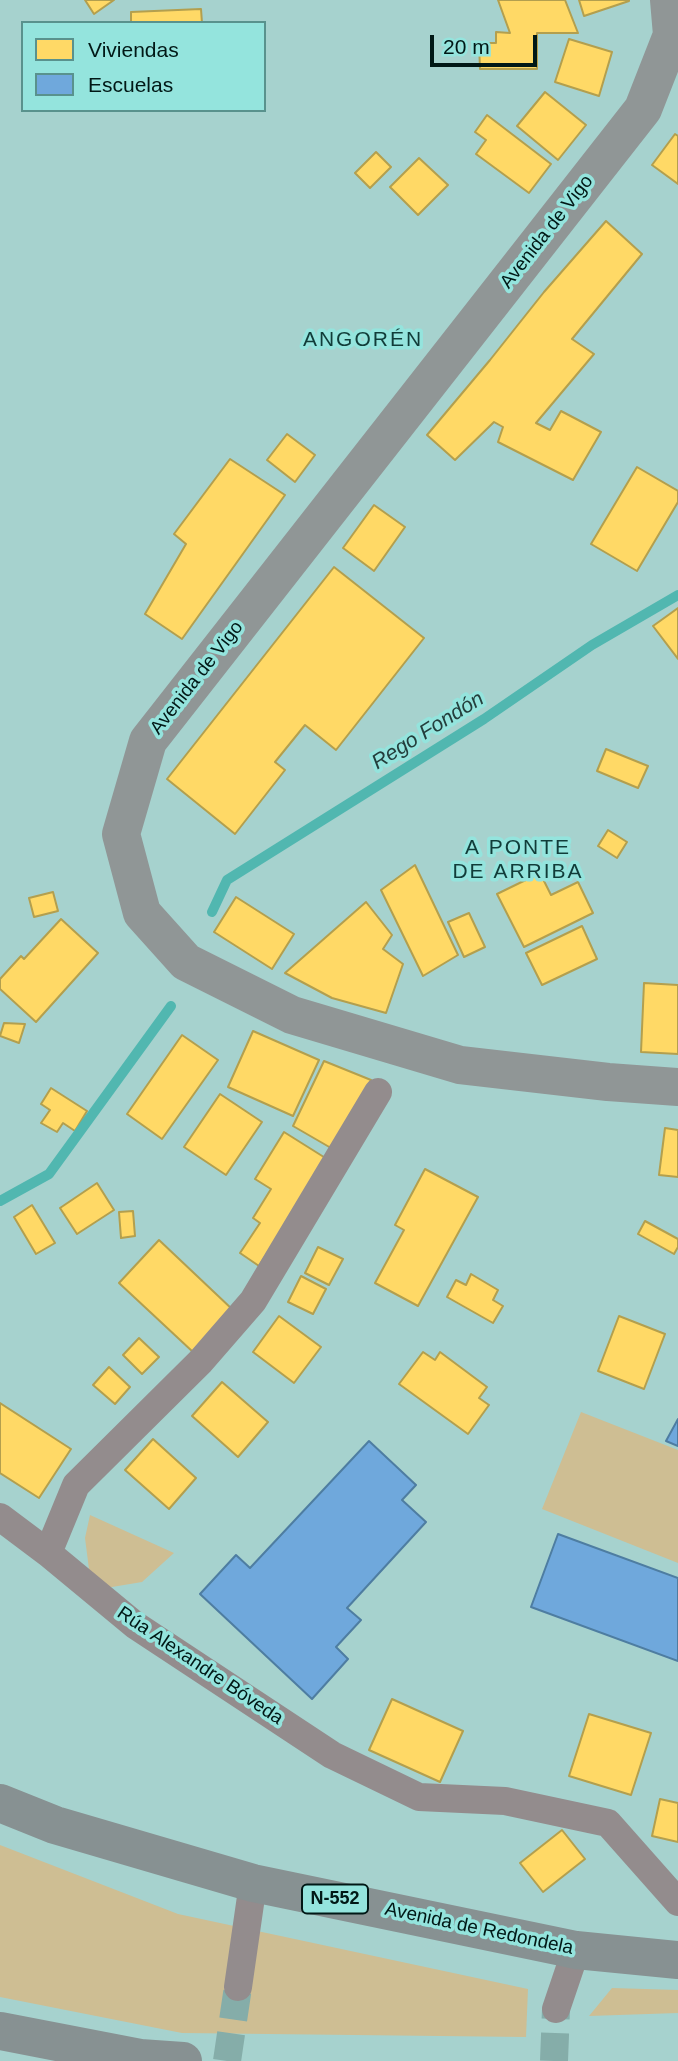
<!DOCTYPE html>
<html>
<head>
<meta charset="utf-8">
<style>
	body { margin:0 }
	#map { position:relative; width:678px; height:2061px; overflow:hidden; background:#a6d2ce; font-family:Helvetica,sans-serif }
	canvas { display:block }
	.legend { position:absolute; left:21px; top:21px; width:245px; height:91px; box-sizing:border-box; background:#94e4dd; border:2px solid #59928d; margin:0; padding:9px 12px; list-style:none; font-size:21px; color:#011816 }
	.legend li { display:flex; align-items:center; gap:14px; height:35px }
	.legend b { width:35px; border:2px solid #59928d }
	.scale { position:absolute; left:430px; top:35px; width:107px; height:32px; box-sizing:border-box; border:4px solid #011816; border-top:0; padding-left:9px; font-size:21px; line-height:24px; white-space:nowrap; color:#011816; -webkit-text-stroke:5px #94e4dd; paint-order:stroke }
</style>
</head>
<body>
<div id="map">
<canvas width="678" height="2061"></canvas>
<ul class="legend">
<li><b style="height:19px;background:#ffd966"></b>Viviendas</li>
<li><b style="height:19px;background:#6fa8dc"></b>Escuelas</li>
</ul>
<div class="scale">20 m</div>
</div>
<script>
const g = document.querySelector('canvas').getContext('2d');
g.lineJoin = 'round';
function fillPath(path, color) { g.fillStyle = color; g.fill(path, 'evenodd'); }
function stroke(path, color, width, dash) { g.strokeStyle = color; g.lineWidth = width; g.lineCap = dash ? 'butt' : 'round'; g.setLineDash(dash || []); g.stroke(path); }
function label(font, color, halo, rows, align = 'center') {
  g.font = font + ' Helvetica,sans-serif'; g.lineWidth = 7; g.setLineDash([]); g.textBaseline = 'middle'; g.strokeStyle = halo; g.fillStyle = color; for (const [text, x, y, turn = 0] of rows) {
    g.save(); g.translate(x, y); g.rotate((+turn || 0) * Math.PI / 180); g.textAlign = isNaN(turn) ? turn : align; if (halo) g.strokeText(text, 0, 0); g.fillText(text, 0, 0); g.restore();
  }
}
const green = new Path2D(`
	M581 1412 678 1450V1563L542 1509Z
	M90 1515 174 1553 142 1582 106 1588 90 1577 85 1538Z
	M0 1845 178 1914 528 1989 526 2037 182 2033 0 1997Z
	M612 1988 678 1990V2013L589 2016Z`);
const homes = new Path2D(`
	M85 0H114L94 14Z
	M498 0H565L578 33H537V69H480L479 43H496V32L510 33Z
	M579 0H629V1L584 16Z
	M201 9 202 23H131V12Z
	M569 39 612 52 599 96 555 82Z
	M545 92 586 125 558 160 517 126Z
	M487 115 551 164 529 193 476 154 486 140 475 132Z
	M675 134 678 136V184L652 165Z
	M376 152 391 167 370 188 355 173Z
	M419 158 448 185 418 215 390 187Z
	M606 221 642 254 572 339 594 354 536 423 550 430 561 411 601 432 573 480 498 442 503 427 494 422 455 460 427 435 490 360 544 292Z
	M287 434 315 455 295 482 267 460Z
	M230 459 285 495 182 639 145 614 186 544 174 534Z
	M637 467 678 491V502L637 571 591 544Z
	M374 505 405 527 374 571 343 548Z
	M334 567 424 638 336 750 305 725 275 762 285 770 235 834 167 779Z
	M678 608V659L653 626Z
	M606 749 648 766 638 788 597 771Z
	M608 830 627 842 617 858 598 846Z
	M415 865 458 955 423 976 381 890Z
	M540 873 551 895 578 882 593 913 524 947 497 894Z
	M53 892 58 911 34 917 29 898Z
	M236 897 294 934 272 969 214 932Z
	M366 902 392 935 383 949 403 964 386 1013 332 998 285 973Z
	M469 913 485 947 464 957 448 922Z
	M61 919 98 953 36 1022 0 989V979L21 956 24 959Z
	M582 926 597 959 542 985 526 953Z
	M644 983 678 985V1054L641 1052Z
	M4 1023 25 1024 19 1043 0 1036Z
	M253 1031 319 1060 293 1116 228 1087Z
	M182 1035 218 1060 162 1139 127 1114Z
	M324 1061 371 1080 331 1148 293 1126Z
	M51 1088 87 1111 75 1131 63 1123 57 1132 41 1123 50 1110 41 1104Z
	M220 1094 262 1122 226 1175 184 1147Z
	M665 1128 678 1130V1177L659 1175Z
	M284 1132 327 1159 259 1266 240 1253 260 1223 253 1218 271 1189 255 1179Z
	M425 1169 478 1197 418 1306 375 1283 404 1230 395 1225Z
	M97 1183 114 1210 77 1234 60 1208Z
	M32 1205 55 1243 36 1254 14 1217Z
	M133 1211 135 1236 121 1238 119 1212Z
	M645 1221 678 1239V1247L674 1254 638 1234Z
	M159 1240 233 1310 193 1352 119 1283Z
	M318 1247 343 1259 329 1285 305 1273Z
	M471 1274 498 1290 493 1300 503 1306 493 1323 447 1297 456 1280 466 1285Z
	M301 1276 326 1289 313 1314 288 1302Z
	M279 1316 321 1347 294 1383 253 1352Z
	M619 1316 665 1334 644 1389 598 1371Z
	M139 1338 159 1357 142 1374 123 1355Z
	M423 1352 435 1360 440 1352 487 1387 479 1398 489 1405 468 1434 399 1384Z
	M109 1367 130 1387 115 1404 93 1385Z
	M222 1382 268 1422 238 1457 192 1416Z
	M0 1403 71 1449 39 1498 0 1473Z
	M153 1439 196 1478 169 1509 125 1470Z
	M392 1699 463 1731 440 1782 369 1750Z
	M589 1714 651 1733 631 1795 569 1776Z
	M660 1799 678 1803V1842L652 1836Z
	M562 1830 585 1859 543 1892 520 1863Z`);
const schools = new Path2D(`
	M678 1419V1446L666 1441Z
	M369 1441 416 1485 402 1500 426 1522 347 1608 361 1620 336 1647 348 1659 312 1699 200 1594 236 1555 250 1568Z
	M558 1534 678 1578V1661L531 1607Z`);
const stream = new Path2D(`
	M212 912 227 880 484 719 592 645 678 595
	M0 1201 49 1174 171 1006`);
const streetTunnel = new Path2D(`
	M227 2061 238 1987
	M554 2061 556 2009`);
const street = new Path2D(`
	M378 1092 253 1301 200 1362 76 1485 48 1553 135 1625 332 1755 419 1797 505 1801 608 1823 678 1902
	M0 1517 48 1553
	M238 1987 253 1883
	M556 2009 576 1950`);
const secondary = new Path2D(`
	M669 0 672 35 643 109 148 741 121 834 142 913 186 962 292 1015 460 1065 608 1082 678 1087`);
const highway = new Path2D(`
	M0 1803 55 1825 253 1883 576 1950 678 1960
	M0 2031 140 2058 183 2061`);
const shields = [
	[335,1899,66]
];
const shieldNames = [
	["N-552",335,1899]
];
const streetNames = [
	["Avenida de Vigo",547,232,-52],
	["Avenida de Vigo",197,678,-52],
	["Rúa Alexandre Bóveda",200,1666,34],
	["Avenida de Redondela",479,1929,12]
];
const neighbourhoodNames = [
	["ANGORÉN",363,340],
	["A PONTE",518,848],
	["DE ARRIBA",518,872]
];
const waterNames = [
	["Rego Fondón",428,731,-32]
];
fillPath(green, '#cebe93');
fillPath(homes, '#ffd966');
stroke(homes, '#b39f4e', 2);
fillPath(schools, '#6fa8dc');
stroke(schools, '#4e7da1', 2);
stroke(stream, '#51b7b0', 10);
stroke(streetTunnel, '#85ada9', 28, [28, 14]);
stroke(street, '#938c8d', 28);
stroke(secondary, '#909696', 38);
stroke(highway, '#879192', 38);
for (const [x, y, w] of shields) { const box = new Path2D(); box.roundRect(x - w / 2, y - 14.5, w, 29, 5); g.fillStyle = '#94e4dd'; g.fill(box); stroke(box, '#011816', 2); }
label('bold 18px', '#011816', null, shieldNames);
label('19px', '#011816', '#94e4dd', streetNames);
g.letterSpacing = '2px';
label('21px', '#113c39', '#94e4dd', neighbourhoodNames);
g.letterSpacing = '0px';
label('italic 21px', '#243e3c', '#94e4dd', waterNames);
</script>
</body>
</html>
